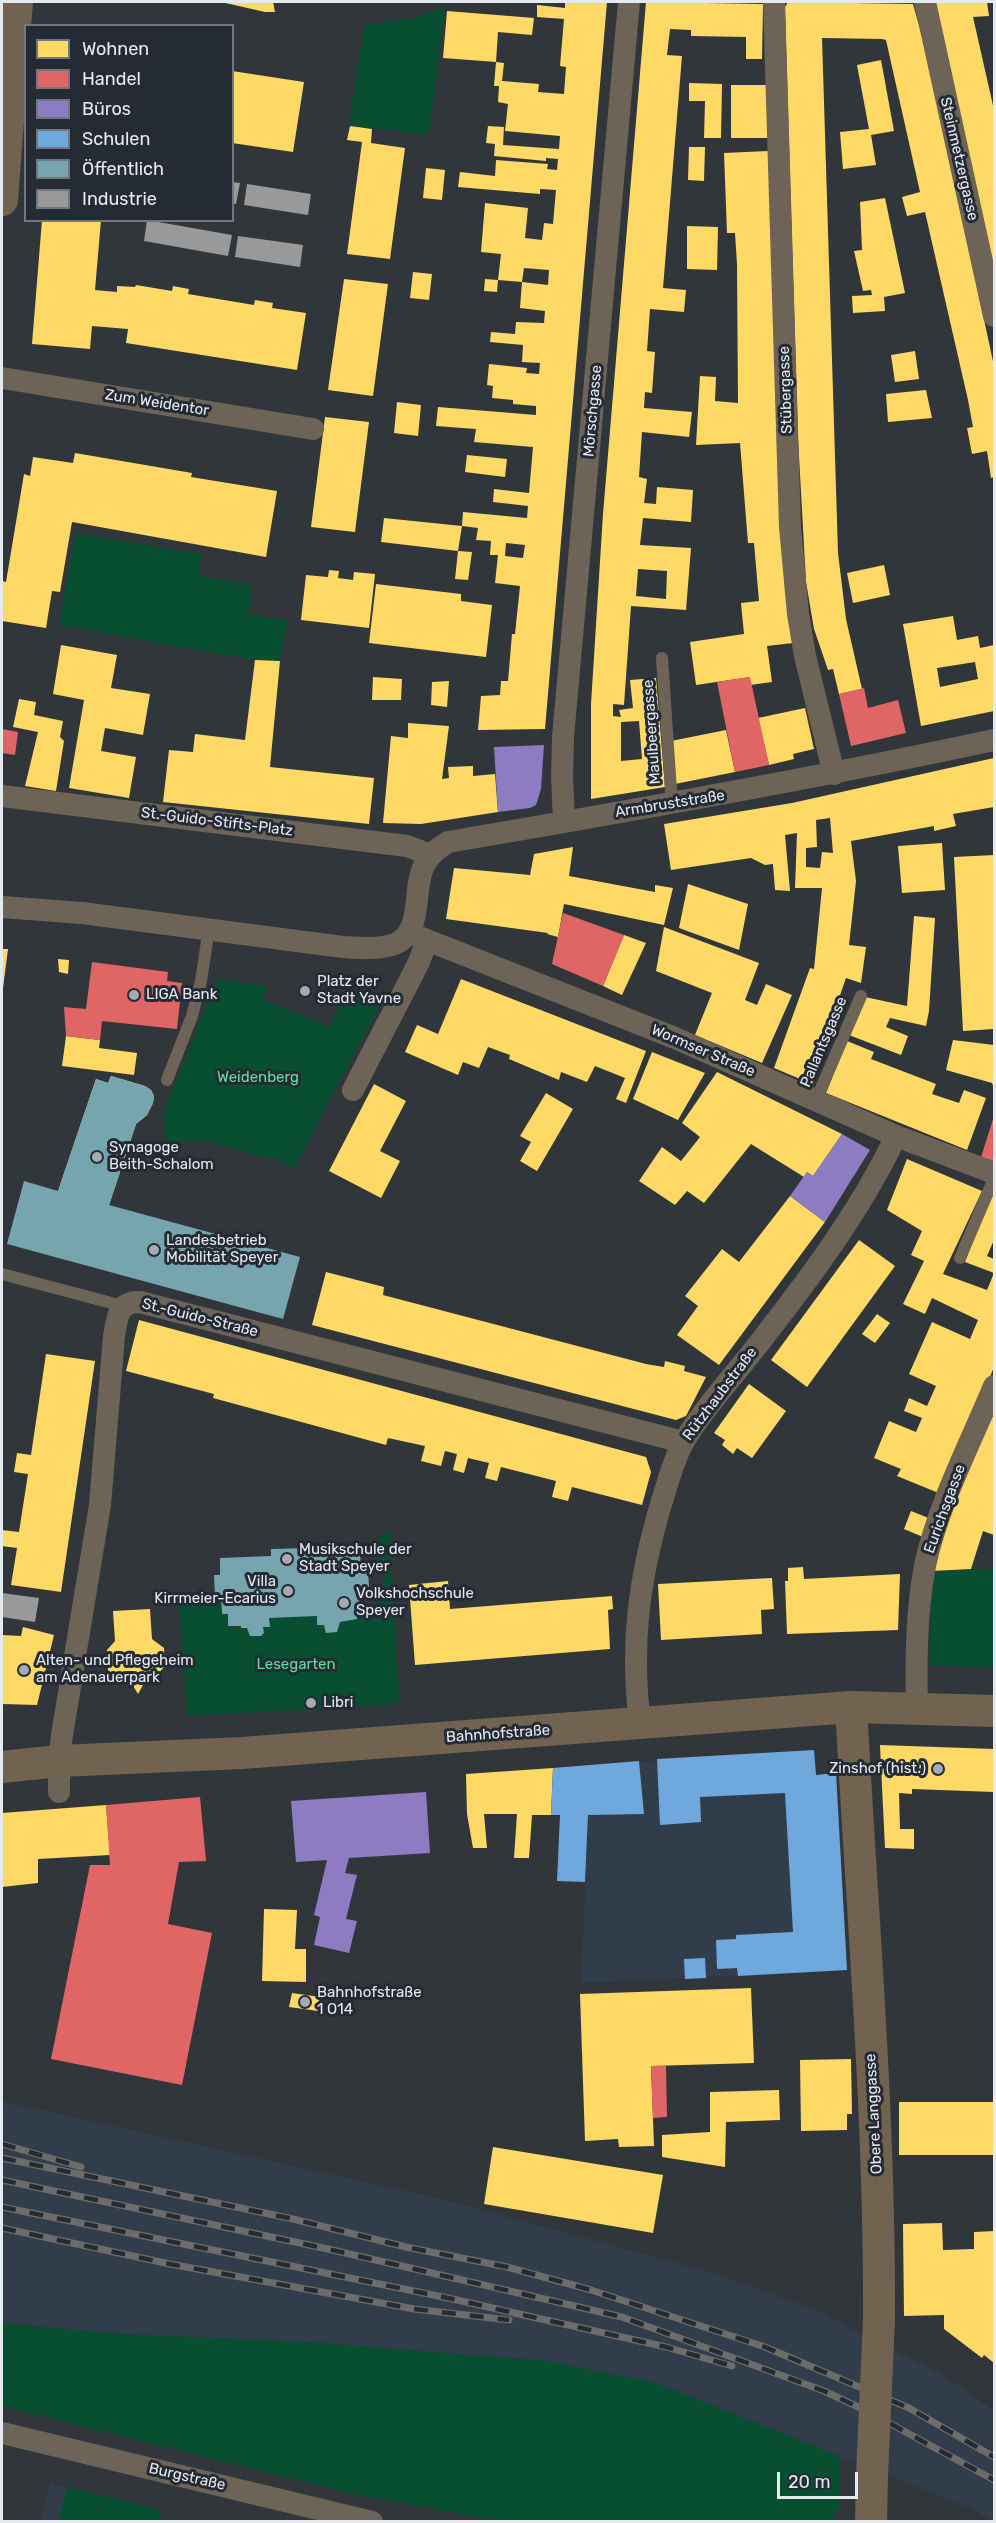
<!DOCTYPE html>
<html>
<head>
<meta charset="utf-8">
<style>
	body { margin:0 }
	#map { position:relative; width:996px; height:2523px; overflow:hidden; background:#31363b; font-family:Rubik,sans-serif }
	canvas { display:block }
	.frame { position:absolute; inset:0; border:3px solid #e5eaf1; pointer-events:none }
	.legend { position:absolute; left:24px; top:24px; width:210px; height:198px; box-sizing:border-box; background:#242b35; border:2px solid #717780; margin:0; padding:8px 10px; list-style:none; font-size:18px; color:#e5eaf1 }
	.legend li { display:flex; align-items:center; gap:12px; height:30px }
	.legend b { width:30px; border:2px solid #717780 }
	.scale { position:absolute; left:777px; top:2472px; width:81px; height:27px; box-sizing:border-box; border:3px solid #e5eaf1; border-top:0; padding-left:8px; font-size:18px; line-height:21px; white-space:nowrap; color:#e5eaf1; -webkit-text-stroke:4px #242b35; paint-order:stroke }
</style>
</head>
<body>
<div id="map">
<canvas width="996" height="2523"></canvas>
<div class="frame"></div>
<ul class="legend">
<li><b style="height:16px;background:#ffd966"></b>Wohnen</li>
<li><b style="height:16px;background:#e06666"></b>Handel</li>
<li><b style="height:16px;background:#8e7cc3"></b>Büros</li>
<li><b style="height:16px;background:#6fa8dc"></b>Schulen</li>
<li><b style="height:16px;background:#76a5af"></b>Öffentlich</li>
<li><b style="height:16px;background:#999"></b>Industrie</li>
</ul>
<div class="scale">20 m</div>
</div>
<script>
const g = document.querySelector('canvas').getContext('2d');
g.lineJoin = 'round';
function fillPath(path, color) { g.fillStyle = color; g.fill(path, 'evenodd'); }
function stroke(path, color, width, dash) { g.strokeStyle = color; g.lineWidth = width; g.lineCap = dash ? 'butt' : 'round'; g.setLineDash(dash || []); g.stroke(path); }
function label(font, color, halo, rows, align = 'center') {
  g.font = font + ' Rubik,sans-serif'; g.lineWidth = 6; g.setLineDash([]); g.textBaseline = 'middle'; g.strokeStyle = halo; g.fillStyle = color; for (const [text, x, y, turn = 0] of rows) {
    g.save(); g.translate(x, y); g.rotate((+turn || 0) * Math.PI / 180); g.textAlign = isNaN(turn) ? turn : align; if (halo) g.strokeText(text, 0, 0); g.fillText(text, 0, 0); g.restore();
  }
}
const built = new Path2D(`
	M814 1750 816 1774 836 1773 847 1970 581 1983 591 1765Z
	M2 2101 442 2199 710 2272 814 2309 951 2380 994 2411V2521L968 2507 656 2383 547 2361 308 2342 122 2334 2 2323Z
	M50 2483 162 2510 159 2521 40 2522Z`);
const green = new Path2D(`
	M445 7 429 135 349 125 364 25 412 18Z
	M75 533 202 554 199 576 252 585 248 614 287 620 280 661 255 660 59 625Z
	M217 979 268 986 262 999 330 1027 344 994 383 999 294 1168 283 1163V1161L202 1141 168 1142C161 1128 163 1117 167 1103Z
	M390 1530 399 1704 187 1716 178 1596 221 1595 222 1614H228V1626L247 1628 250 1636H261L264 1634 263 1627H270L269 1618 317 1616V1625H324L326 1633 337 1632 340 1622H346V1619L379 1618 378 1602 385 1593 384 1565 375 1559 376 1541Z
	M994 1569V1668L929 1665 932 1571Z
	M2 2323 122 2334 308 2342 547 2361 656 2383 839 2456 840 2506 831 2522 499 2521 363 2496 2 2406Z
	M67 2487 162 2510 159 2521H58Z`);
const homes = new Path2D(`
	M221 2H273L275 12H265Z
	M565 2H607L545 729 478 730 481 696 500 695 501 681H508L512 634H515L520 586 495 583 498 555H490L491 541 476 540 478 528 462 526 463 512 527 518 528 506 493 502 494 489 529 493 533 447 474 442 476 429 436 426 438 407 536 415V406L513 404V400L492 398 493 386 487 385 489 364 527 368 526 373 539 374 540 363 522 362 523 345 490 342 491 332 515 334 516 322 544 323 545 311 520 308 522 282 498 280 497 292 484 291 485 279 498 280 501 254 481 252 485 203 528 208 525 238 542 240 544 223 553 224 556 190 540 189V194L458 187 460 172 495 176 496 160 548 164 547 169 557 170 558 159 546 158V161L494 156 495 144 486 143 488 126 504 127 503 145 559 149 560 136 505 131 508 104 498 102 499 86H494L496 62 443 58 447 11 534 18 532 35 498 32 496 62 504 63 502 81 539 84 538 92 564 94 566 67 560 66 564 19 537 17V5L565 8ZM524 268 549 270 548 285 522 282ZM506 543 525 545 523 558 505 556Z
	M646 2 763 4 762 59H746V37L691 36V30L670 29 667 55 682 56 663 288 686 290 684 312 650 309 647 351 655 352 652 393 645 392 644 408 692 412 689 437 642 432 639 477 647 479 644 503 656 504 657 487 693 490 691 522 643 518 640 545 691 548 686 610 631 606 624 705 613 704V716L621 717 619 710 633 708 630 680 656 678 665 787 591 799V704L603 514ZM638 569 667 571 666 599 636 596ZM639 721 642 759 621 761V722Z
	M788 2 913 4 927 54 994 366V477L991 478 987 451 972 454 967 428 973 427 968 400 925 212 907 216 902 197 920 192 886 40 882 39 822 38 838 553 846 619 862 689 839 694 833 669 828 670 814 629 806 582 798 438 786 45 785 7Z
	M987 2 989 16 973 17 994 110V268L934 3Z
	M881 60 894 131 871 135 876 165 843 169 840 132 869 129 857 65Z
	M232 71 304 82 293 152 232 143Z
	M689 83 722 84 721 138H704L705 101H689Z
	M731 85H767L768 138H731Z
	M350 126 372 129 371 143 405 148 390 259 347 254 362 142 347 140Z
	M689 147H705L704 181 688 180Z
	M768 151 793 643 767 646 772 682 750 685V677L696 685 690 642 744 634 741 603 759 601 754 543H748L740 443 696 445 700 376 716 377 715 401 738 403 737 264 735 233H727L724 153Z
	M426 168 445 170 442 200 423 198Z
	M885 198 905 293 884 297 885 311 853 313 852 296 872 295 871 290 863 291 854 251 862 250 860 202Z
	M42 220H101L95 290 117 292V286L135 287 136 285 172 291 173 286 189 289 188 294 254 305 255 300 273 303 272 308 306 313 297 370 126 343 128 329 92 326 90 349 32 344Z
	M687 226 718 227 717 270 687 269Z
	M413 272 432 274 429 300 410 298Z
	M344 279 388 284 373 396 328 390Z
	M915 351 919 379 895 382 891 355Z
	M926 390 932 418 888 422 886 394Z
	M397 402 421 405 418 436 394 433Z
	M325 417 369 422 355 532 311 527Z
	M75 453 192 473 191 477 277 491 266 557 72 522 60 592 52 591 46 628 2 621V581L6 582 24 474 30 476 33 457 73 463Z
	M467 455 507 459 505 477 465 472Z
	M384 518 462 526 458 551 472 552 468 580 455 579 458 551 381 542Z
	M884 565 890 595 853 603 847 573Z
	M329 570 339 571 338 578 353 580 354 572 375 574 369 628 301 620 306 575 328 577Z
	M376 584 461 594V601L492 605 486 657 369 643Z
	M953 616 957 640 978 636 980 648 994 645V711L921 726 903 624ZM975 662 978 679 940 687 937 668Z
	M61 645 117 655 111 688 150 694 143 735 105 728 101 751 136 757 129 798 69 788 84 700 53 694Z
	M255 660 280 661 270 767 374 778 369 824 163 802 169 750 193 752 195 734 245 740Z
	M373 677 402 679 401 700H372Z
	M449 681 447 707 431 705 432 682Z
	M19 699 36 702 34 715 63 721 60 737 64 741 56 791 25 786 38 732 13 727Z
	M805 708 814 749 793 754 794 759 769 765 758 718Z
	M408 723 449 726 442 779 449 778 448 767 473 766V776L495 774 498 812 421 824 383 823 391 736 408 738Z
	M726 730 735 772 675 784 671 741Z
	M994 758V807L953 814 956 826 934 831V826L851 841 856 881 849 945 866 947 861 983 846 978 838 1001 844 1004 812 1084 774 1068 810 968 814 969 822 888H795L797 833 785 835 790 891 775 890 773 864 765 865 751 858 671 870 664 824 792 803ZM830 818 833 853 822 852 820 868 806 867V848L817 847 816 820Z
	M942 843 945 890 902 893 898 846Z
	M573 847 569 876 655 892V885L673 888 664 925 564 904 558 937 547 934 548 933 446 919 454 868 530 875 534 854Z
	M994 855V1029L963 1031 954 857Z
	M688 884 748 904 739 950 679 928Z
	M914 916 935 918 929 1011 926 1026 890 1018 886 1027 908 1036 901 1055 849 1035 865 997 907 1006Z
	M664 927 759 963 745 1000 757 1005 766 984 792 995 762 1063 695 1035 712 993 656 971Z
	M624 935 646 943 622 995 603 986Z
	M2 949H8L3 988H2Z
	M58 959 69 960 68 974 59 972Z
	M461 979 646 1051 626 1103 616 1099 625 1078 595 1066 587 1082 561 1072 559 1080 509 1059 510 1055 488 1047 479 1068 463 1062 458 1075 405 1052 417 1025 438 1034Z
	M66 1036 100 1040 99 1048 137 1053 134 1075 62 1066Z
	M953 1040 994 1045V1088L992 1083 946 1070Z
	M847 1041 874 1052 871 1059 936 1084 932 1094 959 1103 964 1090 986 1098 967 1150 826 1093Z
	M652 1052 705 1073 678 1120 633 1099Z
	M717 1072 842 1134 813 1176 807 1172 804 1177 751 1144 704 1203 687 1191 675 1205 639 1181 662 1147 681 1161 700 1137 682 1123Z
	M111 1076 145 1086 151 1090 154 1096 153 1103 147 1115 136 1124 109 1205 58 1191 96 1079 108 1083Z
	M374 1084 406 1101 380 1151 400 1161 381 1198 329 1171Z
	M546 1093 573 1109 537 1171 520 1161 531 1142 520 1136Z
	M907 1159 982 1191 943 1274 987 1290 994 1273 965 1262 991 1194 994 1196V1240L987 1256 994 1259V1367L941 1494 897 1476 901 1469 874 1458 889 1421 916 1432 922 1418 904 1411 909 1398 927 1406 936 1386 909 1374 932 1322 970 1339 978 1320 932 1298 925 1314 903 1304 924 1261 911 1255 922 1231 887 1210Z
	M790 1196 825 1222 719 1365 677 1335 698 1306 685 1296 722 1249 739 1262Z
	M859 1240 895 1266 807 1387 771 1360Z
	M326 1272 384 1287 383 1295 646 1364 664 1367 665 1361 685 1366 684 1371 706 1377 686 1416 676 1420 312 1325Z
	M877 1314 890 1323 875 1343 862 1334Z
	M139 1320 646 1457 651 1472 642 1505 572 1487 568 1501 552 1497 556 1481 501 1467 497 1481 485 1478 489 1463 468 1458 464 1473 453 1470 457 1454 445 1451 441 1466 421 1461 425 1446 388 1438 386 1445 213 1398 214 1394 126 1371Z
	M46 1354 95 1361 61 1592 11 1585 17 1548 2 1546V1530L19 1532 28 1474 14 1472 17 1453 31 1455Z
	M749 1384 786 1411 752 1458 737 1448 733 1454 722 1445 725 1440 714 1433Z
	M994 1407V1535L983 1531 971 1569 932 1571 954 1502Z
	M911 1511 931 1519 923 1537 904 1529Z
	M803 1567 804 1579 900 1574 898 1630 787 1634 785 1581H788V1568Z
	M772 1578 774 1609 761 1610 762 1634 661 1640 658 1584Z
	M448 1581 450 1609 612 1596 613 1609 608 1610 610 1649 415 1665 409 1585Z
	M150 1609 152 1639 164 1648 165 1666 155 1677 147 1678 138 1694 129 1679 119 1680 108 1670 107 1650 115 1641 113 1611Z
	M23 1627 54 1635 37 1705 2 1704V1635L21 1636Z
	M880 1745 994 1749V1792L912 1789V1794L899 1793 900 1829H914V1849L885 1848Z
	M553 1768 551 1815H532L529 1858H514L517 1814H484L487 1848H473L467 1814 466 1774Z
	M106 1805 110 1855 38 1859V1883L2 1887V1813Z
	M264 1909 297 1910 295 1949H306V1982L262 1981Z
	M751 1988 754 2063 651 2066 654 2146 619 2147 618 2139 585 2141 580 1994Z
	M292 1993 320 1997 318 2011 289 2007Z
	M851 2059 852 2114H847V2130L801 2131 800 2060Z
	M779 2090 780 2120 726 2122 725 2167 662 2157V2135L710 2132V2092Z
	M899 2102H994V2155H899Z
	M493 2147 663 2175 653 2233 484 2204Z
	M942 2223 943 2250 974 2249V2232L994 2231V2363L984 2355 982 2358 944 2329V2315L904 2316 903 2224Z`);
const shops = new Path2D(`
	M750 677 769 765 735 772 717 682Z
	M864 688 868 708 898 700 906 733 851 746 839 694Z
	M2 729 18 732 15 755 2 753Z
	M563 913 624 935 603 986 552 964Z
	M92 962 168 972 167 981 182 983 177 1029 102 1021 100 1040 66 1036 64 1007 86 1009Z
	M994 1116V1161L981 1157Z
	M200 1797 206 1861 179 1862 168 1924 212 1933 182 2085 51 2059 90 1865H110L106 1805Z
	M651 2066H666L667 2117 653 2118Z`);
const offices = new Path2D(`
	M544 745 541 789 536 805 530 808 498 812 494 747Z
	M842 1134 870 1150 825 1222 790 1196 807 1172 813 1176Z
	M426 1792 430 1853 349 1858 345 1873 357 1875 346 1919 357 1921 349 1953 314 1945 320 1917 314 1915 327 1860 296 1862 291 1801Z`);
const schools = new Path2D(`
	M814 1750 816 1775 836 1773 847 1970 738 1976 737 1968 717 1969 716 1940 736 1939V1935L793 1932 785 1793 700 1797 701 1822 660 1825 657 1759Z
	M639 1761 644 1814 588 1815 585 1882 557 1881 560 1815H551L553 1768Z
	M705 1958 706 1978 685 1979 684 1959Z`);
const public = new Path2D(`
	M111 1076 145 1086 151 1090 154 1096 153 1103 147 1115 136 1124 109 1205 300 1257 283 1319 7 1244 24 1181 58 1191 96 1079 108 1083Z
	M308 1548V1553L360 1552 361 1569H368L369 1587 361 1588 362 1609H357V1619L340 1622 337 1632 326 1633 324 1625H317V1616L269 1618 270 1627H263L264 1633 261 1636H250L247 1628H241V1626H228V1614H222L221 1595H215L214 1575H220V1558L271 1556V1549Z`);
const industry = new Path2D(`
	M232 182 240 183 236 204H232Z
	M247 184 311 194 308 215 244 205Z
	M147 220 232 235 228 256 144 241Z
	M238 236 303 245 300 267 235 257Z
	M2 1593 39 1598 35 1622 2 1617Z`);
const lane = new Path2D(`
	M662 658 672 805
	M167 1080 192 1016 201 981 209 928
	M816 1100 861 996
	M960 1258 994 1178
	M2 1274 123 1306`);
const street = new Path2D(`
	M774 2 790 527 798 614 805 656 834 774
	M925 2 994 316
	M2 378 313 429
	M2 796 407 846 431 855
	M564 821 562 777 563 737 629 2
	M2 907 82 913 343 947C359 948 379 950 395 944 425 931 411 888 425 864 430 854 439 848 448 842 631 811 813 779 994 740
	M409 933 675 1038 896 1136 994 1173
	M353 1090 418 964 427 941
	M917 1709C916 1662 916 1612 925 1566 937 1507 971 1442 994 1386
	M640 1723C630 1645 639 1579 661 1504 668 1483 673 1460 684 1441 704 1408 730 1380 753 1351 806 1283 859 1214 896 1136
	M59 1792V1761L62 1735 100 1505 114 1336C117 1318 118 1301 140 1302L683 1442
	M2 2433 372 2522`);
const secondary = new Path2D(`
	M2 200 17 2
	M851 1707C862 1911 880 2115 879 2319
	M2 1767 59 1761 242 1753 851 1707 994 1711
	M871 2522 872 2476`);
const rail = new Path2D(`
	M2 2144 81 2167
	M2 2158 293 2219 406 2247 507 2267 591 2290 765 2347 909 2408 994 2457
	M2 2180 328 2249 622 2317 824 2391 869 2412 994 2480
	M2 2207 448 2298 666 2347 732 2366
	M2 2228 170 2264 414 2309 509 2320`);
const secondaryBridge = new Path2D(`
	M872 2476 879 2319`);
const markers = [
	[305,991,6,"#a6abb1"],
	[134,995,6,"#a6abb1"],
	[97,1157,6,"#a6abb1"],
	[154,1250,6,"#a6abb1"],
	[287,1559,6,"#a6abb1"],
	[288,1591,6,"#a6abb1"],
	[344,1603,6,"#a6abb1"],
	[24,1670,6,"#a6abb1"],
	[311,1703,6,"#a6abb1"],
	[938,1769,6,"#a6abb1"],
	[305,2002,6,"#a6abb1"]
];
const streetNames = [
	["Steinmetzergasse",959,159,77],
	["Stübergasse",786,390,-92],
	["Zum Weidentor",157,403,9],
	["Mörschgasse",593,411,-85],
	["Maulbeergasse",652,732,-94],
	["Armbruststraße",670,804,-9],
	["St.-Guido-Stifts-Platz",217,822,7],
	["Pallantsgasse",824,1042,-67],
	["Wormser Straße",703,1051,23],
	["St.-Guido-Straße",200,1318,14],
	["Rützhaubstraße",720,1394,-53],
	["Eurichsgasse",945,1509,-70],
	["Bahnhofstraße",498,1734,-4],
	["Obere Langgasse",874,2114,-93],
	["Burgstraße",187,2477,13]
];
const poiNames = [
	["Platz der",317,982],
	["Stadt Yavne",317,999],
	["LIGA Bank",146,995],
	["Synagoge",109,1148],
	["Beith-Schalom",109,1165],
	["Landesbetrieb",166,1241],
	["Mobilität Speyer",166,1258],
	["Musikschule der",299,1550],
	["Stadt Speyer",299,1567],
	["Villa",276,1582,"right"],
	["Kirrmeier-Ecarius",276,1599,"right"],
	["Volkshochschule",356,1594],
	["Speyer",356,1611],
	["Alten- und Pflegeheim",36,1661],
	["am Adenauerpark",36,1678],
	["Libri",323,1703],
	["Zinshof (hist.)",926,1769,"right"],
	["Bahnhofstraße",317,1993],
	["1 O14",317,2010]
];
const parkNames = [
	["Weidenberg",258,1078],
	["Lesegarten",296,1665]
];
fillPath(built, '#323d4b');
fillPath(green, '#084f31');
fillPath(homes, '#ffd966');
fillPath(shops, '#e06666');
fillPath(offices, '#8e7cc3');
fillPath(schools, '#6fa8dc');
fillPath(public, '#76a5af');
fillPath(industry, '#999');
stroke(lane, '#6d6357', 12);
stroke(street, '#6d6357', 22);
stroke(secondary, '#716350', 32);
stroke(rail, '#6e6c69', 7);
stroke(rail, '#242b35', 4.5, [14]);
stroke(secondaryBridge, '#716350', 32);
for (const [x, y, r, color] of markers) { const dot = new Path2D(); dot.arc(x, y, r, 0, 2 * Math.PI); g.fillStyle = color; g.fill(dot); stroke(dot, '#242b35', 2); }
label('15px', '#e5eaf1', '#242b35', streetNames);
label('15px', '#e5eaf1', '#242b35', poiNames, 'left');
label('15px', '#5de099', '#242b35', parkNames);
</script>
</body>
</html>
